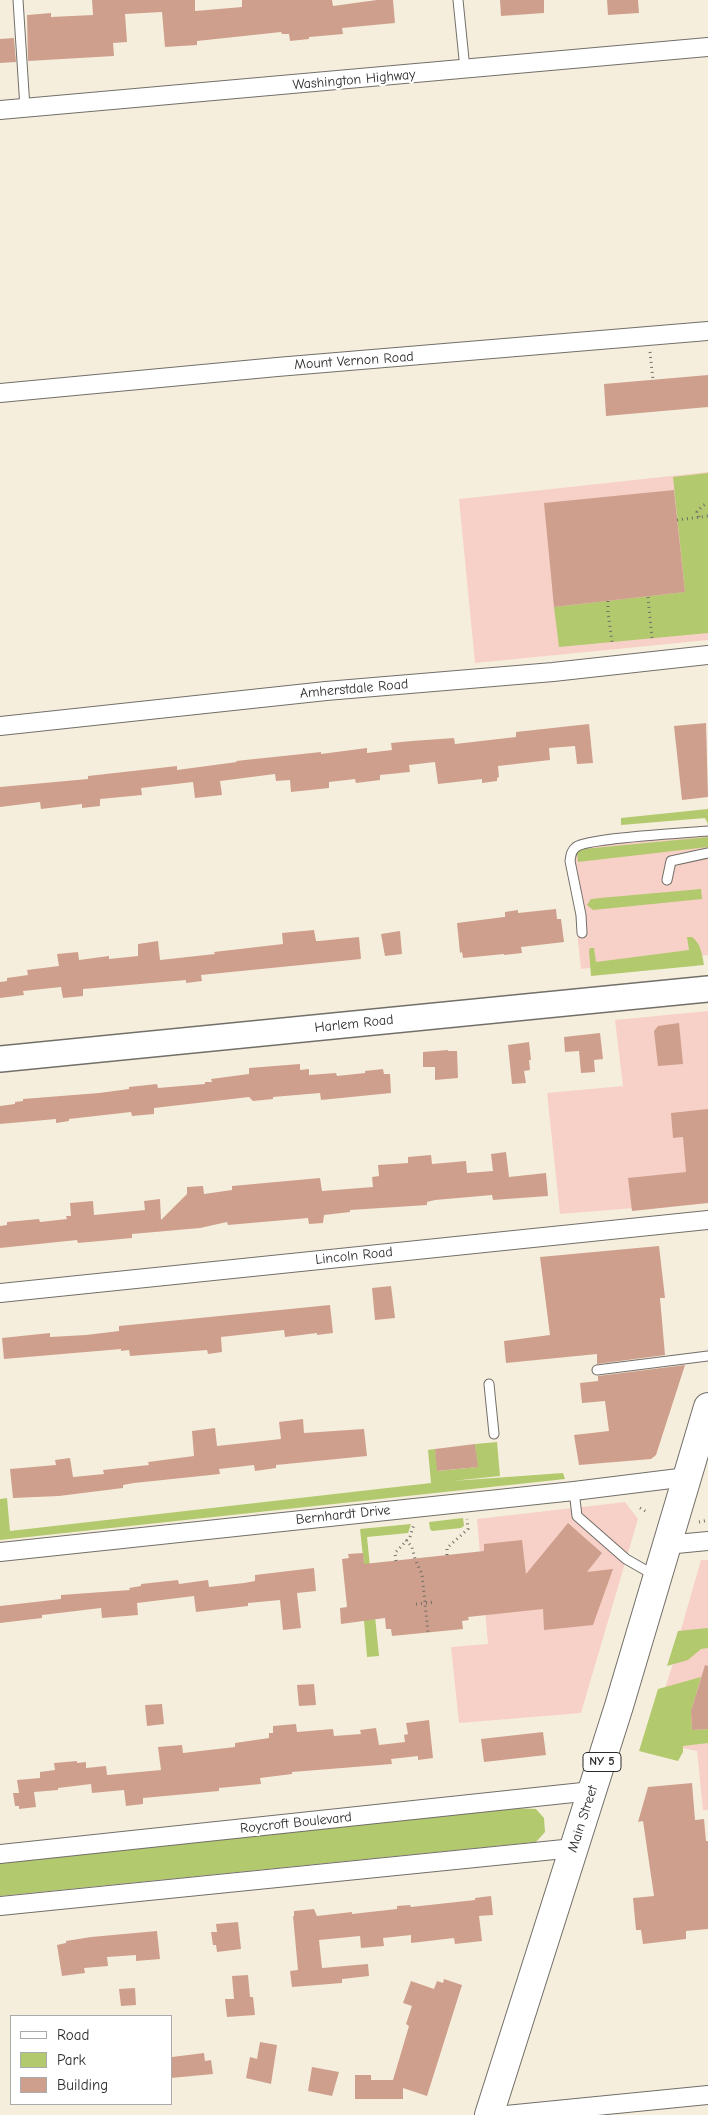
<!DOCTYPE html>
<html>
<head>
<meta charset="utf-8">
<style>
	body { margin:0 }
	#map { position:relative; width:708px; height:2115px; overflow:hidden; background:#f6eedc; font-family:"Comic Neue",sans-serif }
	canvas { display:block }
	.legend { position:absolute; left:10px; top:2015px; width:162px; height:90px; box-sizing:border-box; background:#fff; border:1px solid #aaa; margin:0; padding:6px 9px; list-style:none; font-size:15px; color:#2b2b2b }
	.legend li { display:flex; align-items:center; gap:10px; height:25px }
	.legend b { width:25px; border:1px solid #aaa }
</style>
</head>
<body>
<div id="map">
<canvas width="708" height="2115"></canvas>
<ul class="legend">
<li><b style="height:6px;background:#fff"></b>Road</li>
<li><b style="height:14px;background:#b2c96e"></b>Park</li>
<li><b style="height:14px;background:#cf9f8d"></b>Building</li>
</ul>
</div>
<script>
const g = document.querySelector('canvas').getContext('2d');
g.lineJoin = 'round';
function fillPath(path, color) { g.fillStyle = color; g.fill(path, 'evenodd'); }
function stroke(path, color, width, dash) { g.strokeStyle = color; g.lineWidth = width; g.lineCap = dash ? 'butt' : 'round'; g.setLineDash(dash || []); g.stroke(path); }
function label(font, color, halo, rows, align = 'center') {
  g.font = font + ' "Comic Neue",sans-serif'; g.lineWidth = 4.5; g.setLineDash([]); g.textBaseline = 'middle'; g.strokeStyle = halo; g.fillStyle = color; for (const [text, x, y, turn = 0] of rows) {
    g.save(); g.translate(x, y); g.rotate((+turn || 0) * Math.PI / 180); g.textAlign = isNaN(turn) ? turn : align; if (halo) g.strokeText(text, 0, 0); g.fillText(text, 0, 0); g.restore();
  }
}
const built = new Path2D(`
	M708 472V640L475 663 459 499Z
	M708 833V955L581 969 568 848Z
	M708 1011V1202L560 1214 547 1093 623 1086 615 1020Z
	M625 1502 638 1519 581 1713 459 1723 451 1647 488 1644 477 1519Z
	M701 1560H708V1630L680 1633Z
	M708 1639V1810H703L697 1751 648 1741 680 1642Z`);
const green = new Path2D(`
	M708 473V633L559 647 554 607 685 592 673 477Z
	M708 809V824L705 818 621 825V818Z
	M708 837V847L578 862 577 852 583 849Z
	M701 889 702 899 593 910 587 905 591 899 600 898Z
	M687 937H692C701 944 702 954 704 965L591 976 589 951 590 948H594L596 962 689 950Z
	M497 1442 500 1476 452 1481 563 1473 565 1479 0 1540V1499L7 1498 10 1531 431 1483 428 1450 435 1449 438 1471 477 1467 475 1444Z
	M463 1518 464 1526 461 1528 432 1531 430 1529 429 1522Z
	M411 1524 408 1533 367 1537 379 1656 367 1657 361 1584H366L360 1529Z
	M708 1628V1648L701 1649 688 1660 667 1666 678 1631Z
	M701 1677 691 1711 692 1730 708 1729V1743L683 1746V1752L678 1761 639 1751 658 1689Z
	M513 1808 536 1809 544 1818 545 1832 536 1842 0 1896V1860Z`);
const building = new Path2D(`
	M92 0H195V11L242 7V0H332L333 6 377 0H393L395 23 342 28 343 34 309 37V39L290 41 289 34H282L281 32 197 41V45L165 47 162 12 125 14 127 42 113 43 114 56 28 61 27 15 51 13V17L93 15Z
	M500 0H544V13L501 16Z
	M607 0H638L639 13 608 15Z
	M14 38 16 62 0 63V39Z
	M708 375V407L606 416 604 384Z
	M674 490 685 592 554 607 544 503Z
	M706 723 708 797 682 800 674 726Z
	M589 724 593 763 577 764 575 746 549 748 550 760 498 766 499 777 497 778V781L482 783V779L438 784 435 762 409 765 410 772 380 775V780L356 783 355 779 329 782V788L291 792 290 780 276 781 275 774 220 781 222 795 195 798 193 782 141 788 142 795 100 799V806L82 808V804L41 809 40 802 0 807V787L88 779V776L177 766V770L237 762 236 761 321 752V754L367 748V753L392 750 391 743 412 741 454 738 455 744 516 737V732Z
	M556 909 557 919H561L564 942 521 947 522 953 504 955V954L463 958 462 952 460 953 457 923 504 917H505V912L518 910V913Z
	M314 930 316 941H319L359 937 361 959 201 975 202 981 186 983V980L83 989V996L63 998 61 987 23 991 24 995 0 998V982L7 981V978L28 975 27 970 59 966 57 954 78 952 79 960 109 956V959L138 956V944L158 941 160 960 215 954 214 952 283 944 282 933Z
	M400 931 402 954 385 956 381 934Z
	M679 1023 683 1064 658 1066 654 1031 658 1026Z
	M600 1033 603 1059 594 1060 595 1072 581 1073 579 1051 565 1052 564 1037Z
	M529 1042 531 1060H529L530 1070 524 1071 526 1083 512 1084 508 1045Z
	M448 1050V1051H457L458 1078 435 1080V1067H423V1052Z
	M300 1064V1070L309 1069V1075L336 1073 337 1076 365 1073V1071L383 1069 384 1074H390L391 1093 321 1100 320 1093 273 1097V1099L253 1101 249 1097 154 1108V1114L132 1116 131 1112 69 1119V1121L56 1123V1119L0 1124V1106L15 1104V1102L23 1101V1099L99 1093 129 1089V1087L157 1084 158 1088 205 1084V1082H212L211 1079 249 1074V1068Z
	M708 1109V1203L632 1211 628 1178 686 1172 683 1137 673 1138 671 1113Z
	M506 1152 509 1177 546 1173 548 1196 493 1200 492 1195 435 1200 427 1202V1205L350 1210V1212L324 1215 323 1223 309 1224 308 1218 228 1225 227 1222 200 1228 132 1234V1238L78 1243 77 1240 0 1248V1226L7 1225V1222L39 1219 40 1222 67 1219 66 1216H71L70 1203 93 1201 94 1215 145 1210 144 1201 160 1199 161 1220 187 1194V1187L203 1186 204 1194 232 1190V1186L320 1178 322 1191 373 1187 372 1177 379 1176 378 1165 408 1163V1157L431 1155 432 1164 466 1161 467 1173 493 1171 491 1154Z
	M659 1246 665 1298H660L665 1355 597 1364V1354L506 1363 504 1341 550 1335 540 1257Z
	M391 1286 395 1318 375 1320 372 1288Z
	M330 1305 333 1333 317 1335V1333L285 1337 284 1330 221 1337 222 1352 208 1354 207 1350 130 1356 129 1350 121 1351V1349L4 1359 2 1338 50 1333V1337L86 1335 119 1331V1326Z
	M685 1365 656 1455 651 1459 579 1465 574 1435 609 1431 605 1401 582 1403 580 1383 598 1381V1376Z
	M303 1419 304 1433 364 1429 367 1456 276 1465V1468L255 1471 254 1465 219 1469 220 1474 134 1483 123 1485V1488L59 1496 13 1498 10 1469 56 1465 55 1460 70 1458 73 1477 104 1474 103 1470 149 1465 148 1462 194 1456 192 1431 215 1428 217 1446 281 1439 279 1422Z
	M475 1444 478 1467 437 1471 435 1449Z
	M568 1523 602 1553 587 1572 613 1569 593 1625 544 1630 543 1609 468 1617 469 1620 462 1621 463 1629 392 1636 391 1629H386L385 1618 341 1624 340 1608 347 1607 342 1559 349 1558 348 1554 363 1553 364 1564 484 1551V1544L522 1540 526 1574Z
	M314 1568 316 1591 297 1593 301 1628 283 1630 280 1600 248 1603V1606L196 1612 194 1596 137 1603 138 1615 102 1618 101 1608 42 1615V1618L0 1623V1606L61 1599V1595L130 1590 129 1588 141 1586V1584L178 1580 179 1584 208 1580 209 1587 244 1583 255 1581V1575Z
	M705 1665 708 1666V1729L692 1730 691 1711Z
	M314 1684 316 1705 299 1706 297 1685Z
	M162 1704 164 1724 147 1726 145 1705Z
	M429 1720 433 1758 418 1760V1756L391 1759 392 1764 292 1772V1774L260 1778 261 1784 219 1788V1791L143 1798V1804L126 1806 124 1790 92 1793 91 1784 58 1788V1790L34 1792 36 1807 19 1809V1806H15L13 1793H19L17 1780 40 1778V1772L55 1770 54 1763 77 1761V1763L86 1762V1768L106 1766 107 1775 161 1770 158 1747 182 1745 183 1753 235 1747V1743L269 1738V1733H273V1726L296 1724 297 1732 333 1729 334 1736 361 1734 360 1730 376 1728 379 1745 405 1742 404 1735 408 1734 406 1723Z
	M543 1732 546 1755 484 1762 481 1739Z
	M692 1783 695 1820 704 1819 706 1841H708V1929L686 1931V1939L643 1944 641 1930H636L633 1898 654 1896 643 1821 638 1822 648 1787Z
	M491 1896 493 1915 479 1916 482 1941 455 1944 454 1938 411 1943V1935L383 1938 384 1946 361 1948 360 1936 319 1940 322 1968 368 1964 369 1976 342 1979V1983L292 1987 290 1971 298 1970 293 1916H294V1911L314 1909 317 1916 352 1912V1914L397 1909V1906L410 1905 411 1907 475 1900V1898Z
	M238 1922 241 1949 217 1952 216 1945H213L211 1932H217L216 1924Z
	M157 1931 160 1959 136 1961V1955L107 1957 108 1966 84 1968 85 1973 62 1976 57 1945 66 1943V1941L91 1937Z
	M248 1975 250 1997H253L255 2015 227 2017 225 1999H234L232 1976Z
	M444 1979 462 1985 427 2096 403 2088V2099H355V2075H371V2080H393L409 2026 406 2024 412 2006 403 2003 411 1981 434 1989 437 1981 443 1983Z
	M135 1988 136 2005 121 2006 119 1989Z
	M260 2042 277 2045 271 2084 246 2078 250 2057 257 2059Z
	M204 2053 205 2061 211 2060 213 2074 171 2078 172 2057Z
	M312 2067 339 2072 332 2096 308 2091Z`);
const path = new Path2D(`
	M650 352 653 380
	M699 517 697 512 702 506 708 503
	M677 520 708 516
	M648 597 652 638
	M608 601V612L612 642
	M640 1508 647 1512
	M699 1522 708 1520
	M406 1540 412 1547 415 1559 422 1574 428 1632
	M447 1555V1548L468 1529 467 1519
	M396 1561 395 1553 410 1537 414 1524
	M416 1604 435 1602`);
const lane = new Path2D(`
	M18 0 25 108
	M458 0 465 69
	M667 880 671 861 708 853
	M582 933 581 915 570 861C571 855 571 851 576 847 588 838 687 833 708 831
	M597 1370 708 1356
	M489 1384 494 1434
	M574 1491 577 1516 626 1559 654 1575`);
const street = new Path2D(`
	M0 110 708 47
	M0 393 277 367 708 331
	M0 726 326 691 553 672 708 655
	M0 1293 708 1220
	M666 1545 708 1541
	M0 1552 574 1491 687 1477
	M0 1854 592 1791
	M0 1906 574 1848
	M506 2115 708 2095`);
const secondary = new Path2D(`
	M0 1059 708 989`);
const primary = new Path2D(`
	M489 2115 619 1706 708 1407`);
const shields = [
	[602,1762,38]
];
const shieldNames = [
	["NY 5",602,1762]
];
const streetNames = [
	["Washington Highway",354,80,-5],
	["Mount Vernon Road",354,361,-4],
	["Amherstdale Road",354,689,-5],
	["Harlem Road",354,1024,-6],
	["Lincoln Road",354,1256,-6],
	["Bernhardt Drive",343,1515,-6],
	["Main Street",583,1819,-72],
	["Roycroft Boulevard",296,1823,-6]
];
fillPath(built, '#f7d1c7');
fillPath(green, '#b2c96e');
fillPath(building, '#cf9f8d');
stroke(lane, '#726f69', 11);
stroke(street, '#726f69', 20);
stroke(secondary, '#726f69', 28);
stroke(primary, '#726f69', 30);
stroke(path, '#726f69', 3, [1, 4]);
stroke(lane, '#fff', 9);
stroke(street, '#fff', 18);
stroke(secondary, '#fff', 25);
stroke(primary, '#fff', 28);
for (const [x, y, w] of shields) { const box = new Path2D(); box.roundRect(x - w / 2, y - 9.5, w, 19, 4); g.fillStyle = '#fff'; g.fill(box); stroke(box, '#2b2b2b', 1); }
label('bold 12px', '#2b2b2b', null, shieldNames);
label('14px', '#2b2b2b', '#fff', streetNames);
</script>
</body>
</html>
